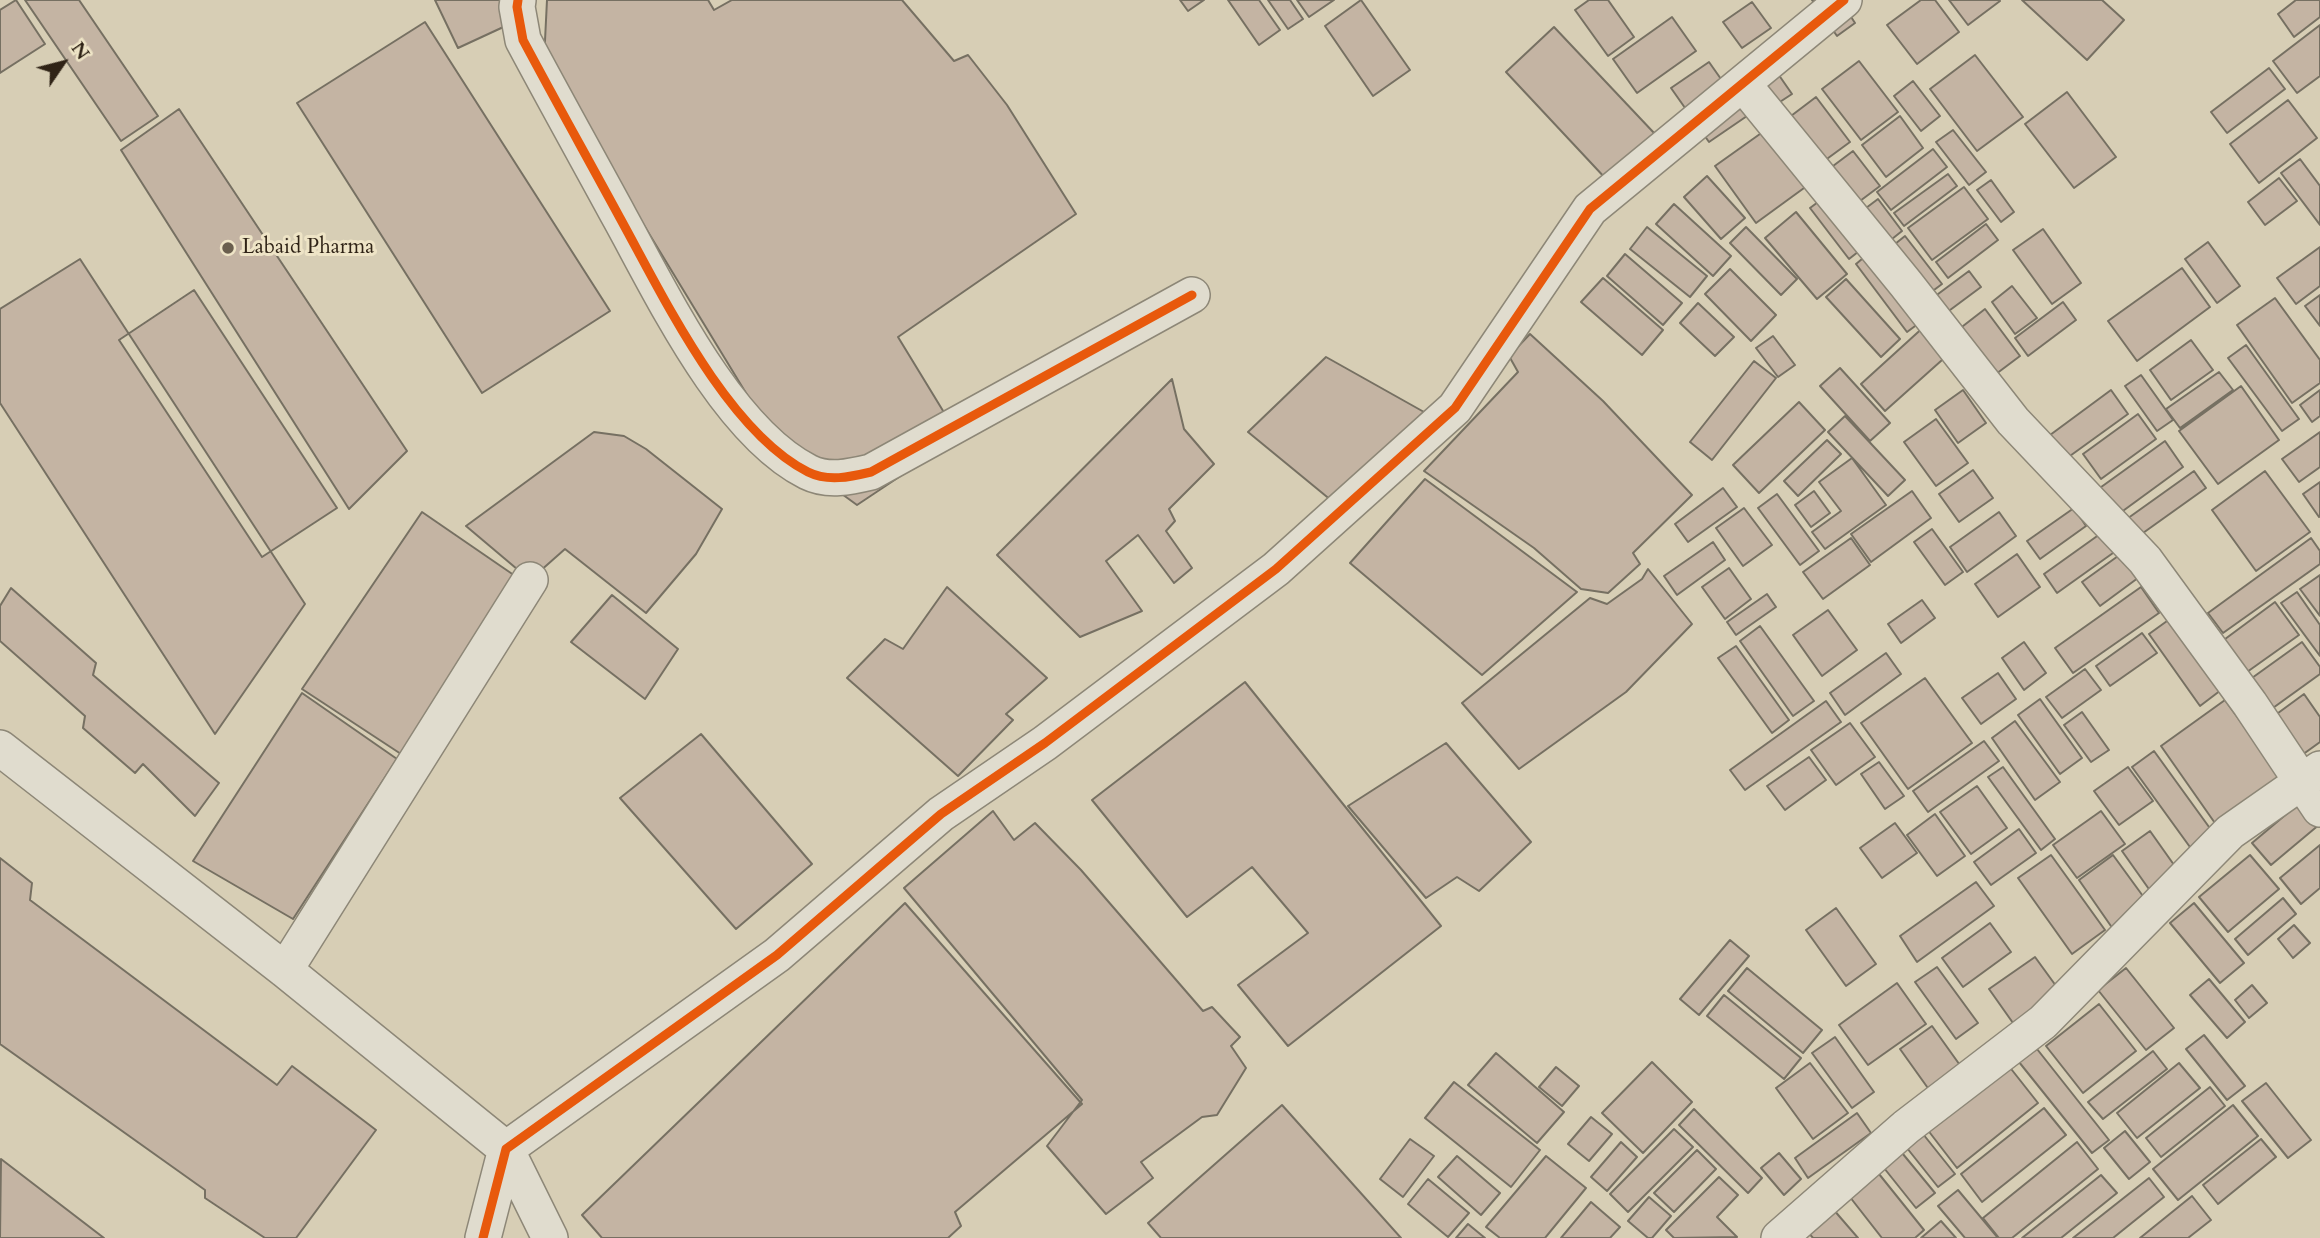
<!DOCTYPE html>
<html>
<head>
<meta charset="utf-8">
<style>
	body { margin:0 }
	#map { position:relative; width:2320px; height:1238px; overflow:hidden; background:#d7ceb5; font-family:Cardo,serif }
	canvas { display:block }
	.north { position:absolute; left:28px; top:28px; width:70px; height:70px; -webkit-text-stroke:5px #eee4c6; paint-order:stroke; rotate:55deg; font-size:19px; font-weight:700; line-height:28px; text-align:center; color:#2f2316 }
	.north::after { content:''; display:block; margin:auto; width:24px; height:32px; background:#2f2316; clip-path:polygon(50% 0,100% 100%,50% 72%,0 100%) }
</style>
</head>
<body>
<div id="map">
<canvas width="2320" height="1238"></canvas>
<div class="north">N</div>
</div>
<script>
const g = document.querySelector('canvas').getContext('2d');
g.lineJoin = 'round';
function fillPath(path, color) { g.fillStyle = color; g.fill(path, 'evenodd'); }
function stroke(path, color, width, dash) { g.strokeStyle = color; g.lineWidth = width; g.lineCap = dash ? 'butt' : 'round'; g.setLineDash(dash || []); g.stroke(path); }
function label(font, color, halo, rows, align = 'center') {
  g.font = font + ' Cardo,serif'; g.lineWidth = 6; g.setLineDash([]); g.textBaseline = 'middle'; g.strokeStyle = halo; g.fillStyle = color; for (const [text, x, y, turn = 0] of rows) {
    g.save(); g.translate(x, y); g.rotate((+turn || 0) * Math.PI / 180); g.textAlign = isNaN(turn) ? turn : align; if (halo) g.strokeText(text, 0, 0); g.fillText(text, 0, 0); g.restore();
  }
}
const building = new Path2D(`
	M16 0 45 44 0 73V10Z
	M25 0H79L158 116 121 141Z
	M435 0H517L525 17 458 48Z
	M547 0H708L714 10 732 0H902L954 61 968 55 1007 105 1076 214 898 337 959 437 857 505 780 449 544 61Z
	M1180 0H1204L1188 11Z
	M1228 0H1259L1280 30 1259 45Z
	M1268 0H1290L1303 19 1288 29Z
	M1297 0H1334L1309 17Z
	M1361 0 1410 70 1373 96 1325 26Z
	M1589 0H1608L1634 37 1608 56 1575 10Z
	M1812 0H1840L1855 23 1837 36Z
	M1921 0H1935L1959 32 1917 64 1887 25Z
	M1949 0H1999L2000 1 1968 25Z
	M2022 0H2102L2124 20 2087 60Z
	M2296 0H2320V17L2294 37 2278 14Z
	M1752 2 1771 28 1742 48 1723 22Z
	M1672 17 1696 51 1637 93 1613 59Z
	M425 22 610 311 482 393 297 103Z
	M2320 25V76L2297 93 2273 61Z
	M1554 27 1655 134 1607 180 1506 72Z
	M1975 55 2023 117 1977 151 1930 89Z
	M1767 58 1792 94 1763 113Z
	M1859 61 1898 112 1861 140 1822 89Z
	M1709 62 1747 116 1709 142 1671 88Z
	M2269 68 2285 89 2227 133 2211 112Z
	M1913 81 1940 116 1921 131 1894 96Z
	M2067 92 2116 157 2074 188 2025 124Z
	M1816 97 1850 142 1820 164 1787 119Z
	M2288 100 2317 138 2259 183 2230 144Z
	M179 109 407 451 349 509 121 150Z
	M1900 116 1923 148 1886 177 1862 145Z
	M1774 124 1815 180 1756 223 1715 166Z
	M1953 130 1986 172 1969 185 1936 142Z
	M1933 149 1947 167 1891 210 1877 192Z
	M1853 151 1880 186 1856 204 1829 169Z
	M2300 159 2320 186V225L2281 173Z
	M1948 174 1957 186 1904 226 1894 213Z
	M1707 176 1745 218 1721 239 1684 197Z
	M2279 178 2297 201 2265 225 2248 202Z
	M1991 180 2014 212 2001 222 1977 190Z
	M1964 187 1988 219 1932 260 1908 228Z
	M1830 193 1868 244 1849 259 1810 208Z
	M1878 199 1902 231 1887 243 1862 211Z
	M1674 204 1731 256 1713 276 1656 224Z
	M1796 212 1847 274 1817 299 1765 238Z
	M1986 224 1998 240 1948 278 1936 262Z
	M1647 227 1707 276 1690 297 1630 249Z
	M1746 227 1797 279 1781 295 1730 243Z
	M2043 229 2081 283 2052 304 2013 250Z
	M1905 236 1942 284 1926 296 1890 248Z
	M2208 242 2240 286 2217 303 2185 259Z
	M2320 247V286L2296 304 2277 278Z
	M1874 249 1926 318 1907 332 1856 264Z
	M1625 254 1682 303 1663 325 1607 276Z
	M80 259 305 604 215 734 0 403V309Z
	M2182 268 2210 307 2137 361 2108 321Z
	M1730 269 1776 315 1751 341 1705 294Z
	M1969 271 1981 287 1942 316 1930 300Z
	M1603 278 1663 330 1642 355 1581 302Z
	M1846 279 1900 339 1881 357 1826 297Z
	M2012 286 2037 318 2015 334 1992 302Z
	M194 290 337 508 262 557 119 340Z
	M2320 295V326L2305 306Z
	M2275 298 2320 360V383L2292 403 2237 325Z
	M2063 302 2076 320 2028 356 2015 338Z
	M1698 303 1734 337 1715 356 1680 323Z
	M1985 309 2020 356 1988 380 1954 333Z
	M1927 324 1951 352 1885 411 1861 384Z
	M1530 334 1603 401 1692 495 1633 553 1640 564 1608 593 1581 589 1534 548 1424 471 1518 372 1509 356Z
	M1773 336 1795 365 1778 377 1756 348Z
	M2191 340 2213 370 2171 400 2150 370Z
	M2246 345 2299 419 2282 431 2228 358Z
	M1326 357 1424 412 1332 501 1248 432Z
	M1754 361 1776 378 1712 460 1690 442Z
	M1840 368 1890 423 1870 441 1820 386Z
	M2219 372 2233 390 2180 428 2166 409Z
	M2141 375 2173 420 2157 431 2125 386Z
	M1172 379 1184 429 1214 464 1169 509 1175 521 1166 531 1192 568 1174 583 1138 535 1106 561 1142 611 1080 637 997 555Z
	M2241 386 2279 440 2218 484 2179 431Z
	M1963 390 1986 423 1958 443 1935 410Z
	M2111 390 2128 414 2063 461 2046 438Z
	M2320 390V416L2312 422 2300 405Z
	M1799 402 1825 430 1759 493 1733 465Z
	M2138 414 2156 439 2101 479 2083 454Z
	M1845 416 1905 480 1888 496 1828 432Z
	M1936 419 1968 463 1936 486 1904 442Z
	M594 432 624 436 646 449 722 509 696 554 646 613 565 549 530 580 466 526Z
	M2320 432V467L2299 482 2282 459Z
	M1827 440 1841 454 1798 496 1784 481Z
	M2165 441 2183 467 2116 516 2097 490Z
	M1852 458 1886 505 1825 549 1812 532 1841 511 1819 482Z
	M1973 470 1993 498 1959 522 1939 494Z
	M2194 471 2206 488 2136 538 2124 521Z
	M2265 471 2310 532 2256 571 2212 510Z
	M1425 479 1577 592 1482 675 1350 563Z
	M2320 482V516L2319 517 2303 494Z
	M1723 488 1737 507 1688 542 1675 524Z
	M1814 491 1830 513 1811 527 1795 505Z
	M1912 491 1931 518 1871 562 1851 534Z
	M1777 494 1819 551 1800 565 1758 508Z
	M1744 508 1772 545 1743 566 1716 528Z
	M2074 508 2086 526 2040 559 2027 541Z
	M422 512 521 580 401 754 302 689Z
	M1999 512 2016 536 1967 572 1950 547Z
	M1932 529 1963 572 1945 585 1914 542Z
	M2107 529 2120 548 2057 593 2044 574Z
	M1851 538 1870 565 1823 599 1803 572Z
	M2311 538 2320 551V564L2223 633 2208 613Z
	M1713 542 1725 560 1677 595 1664 576Z
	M2125 551 2142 575 2100 606 2082 582Z
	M2017 554 2040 587 1998 617 1975 584Z
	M1729 568 1751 599 1725 619 1702 587Z
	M1648 569 1692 624 1626 692 1519 769 1462 703 1590 598 1607 604 1642 579Z
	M2320 575V616L2300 589Z
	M947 587 1047 678 1006 714 1013 720 958 776 847 678 885 639 903 649Z
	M2141 587 2159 613 2073 673 2055 648Z
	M11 588 96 663 93 675 219 783 195 816 143 764 135 773 83 728 85 716 0 641V606Z
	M2297 592 2320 625V656L2281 603Z
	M1767 594 1776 607 1736 635 1727 622Z
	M612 595 678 649 645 699 571 642Z
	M1922 600 1935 618 1901 643 1888 624Z
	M2275 602 2299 635 2240 677 2217 645Z
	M1828 610 1857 650 1822 676 1793 635Z
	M2174 616 2225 687 2200 706 2149 634Z
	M1760 626 1814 701 1793 716 1740 641Z
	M2142 633 2157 653 2110 686 2096 666Z
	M2024 642 2046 673 2024 690 2002 658Z
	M2302 642 2320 667V674L2266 713 2245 683Z
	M1736 646 1789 720 1772 733 1718 658Z
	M1886 653 1901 674 1845 715 1830 693Z
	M2085 669 2101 690 2062 718 2046 697Z
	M1998 673 2016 699 1981 724 1962 698Z
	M1925 678 1972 743 1908 789 1861 723Z
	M1245 682 1441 926 1288 1046 1238 985 1308 933 1252 867 1187 917 1092 800Z
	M302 693 397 759 293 919 193 861Z
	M2304 694 2320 717V742L2302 755 2274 716Z
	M2040 699 2082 758 2060 774 2018 715Z
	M2225 700 2282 779 2217 826 2161 746Z
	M1826 701 1841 722 1745 790 1730 770Z
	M2082 712 2109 750 2091 762 2064 725Z
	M2015 721 2060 782 2035 800 1992 738Z
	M1850 723 1875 757 1836 785 1811 750Z
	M701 734 812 864 736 929 620 798Z
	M1984 741 1999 761 1928 812 1913 791Z
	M1446 743 1531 842 1479 891 1457 877 1426 898 1348 806Z
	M2154 751 2217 838 2195 854 2132 767Z
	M1809 757 1826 780 1785 810 1767 786Z
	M1879 762 1904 796 1885 809 1861 774Z
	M2003 767 2055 839 2041 850 1988 777Z
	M2128 767 2153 801 2119 825 2094 791Z
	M1977 786 2007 828 1971 854 1940 812Z
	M2302 801 2320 824 2271 865 2252 843Z
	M993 811 1014 840 1035 823 1081 870 1203 1011 1212 1007 1240 1037 1231 1046 1246 1068 1217 1115 1202 1117 1141 1162 1153 1178 1106 1214 1047 1146 1082 1100 904 888Z
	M2101 811 2125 844 2077 878 2053 845Z
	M1935 814 1965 856 1937 876 1907 835Z
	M1895 823 1917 853 1882 878 1860 848Z
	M2019 829 2036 853 1991 885 1974 862Z
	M2150 831 2179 872 2151 892 2122 851Z
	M2320 845V888L2301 904 2280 878Z
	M2051 855 2105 930 2072 954 2018 878Z
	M2113 855 2148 903 2113 929 2079 880Z
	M2250 855 2279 889 2228 932 2199 897Z
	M0 858 32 883 30 900 277 1085 292 1066 376 1130 296 1238H265L205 1198V1190L0 1044Z
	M1976 882 1994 906 1917 962 1900 936Z
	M2283 898 2296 914 2248 955 2235 939Z
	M905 903 1082 1104 955 1212 961 1226 948 1238H602L582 1215Z
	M2194 903 2244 963 2220 983 2170 923Z
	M1836 908 1876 964 1846 986 1806 930Z
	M1990 923 2011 952 1963 987 1942 958Z
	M2294 925 2310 943 2293 958 2278 939Z
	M1730 940 1749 956 1699 1015 1680 999Z
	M2035 957 2059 990 2013 1023 1989 989Z
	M1937 967 1978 1023 1956 1039 1915 982Z
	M1747 968 1822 1030 1803 1053 1728 991Z
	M2126 968 2174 1028 2146 1050 2098 990Z
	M2209 979 2245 1022 2227 1038 2190 995Z
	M1897 983 1926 1024 1868 1065 1839 1025Z
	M2252 985 2267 1003 2249 1018 2235 1000Z
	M1724 995 1801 1058 1784 1079 1707 1016Z
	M2099 1004 2136 1051 2083 1093 2046 1046Z
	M1932 1026 1967 1075 1935 1098 1900 1049Z
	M2204 1035 2245 1086 2227 1100 2186 1049Z
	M1835 1037 1874 1092 1852 1108 1812 1053Z
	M2037 1049 2109 1140 2092 1153 2019 1062Z
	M2153 1051 2167 1069 2103 1119 2088 1102Z
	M1496 1053 1564 1112 1537 1143 1468 1085Z
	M1652 1062 1692 1102 1643 1153 1602 1113Z
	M1810 1063 1848 1113 1813 1139 1776 1088Z
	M2179 1063 2200 1088 2137 1138 2117 1113Z
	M2008 1065 2038 1103 1957 1168 1927 1129Z
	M1556 1067 1579 1086 1562 1106 1539 1087Z
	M1454 1082 1540 1150 1511 1187 1425 1118Z
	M2266 1083 2311 1140 2288 1158 2242 1101Z
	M2210 1087 2225 1106 2161 1157 2146 1138Z
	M1282 1105 1401 1238H1161L1148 1223Z
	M2233 1105 2258 1136 2178 1200 2153 1169Z
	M2044 1108 2066 1135 1982 1202 1961 1174Z
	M1694 1109 1762 1178 1748 1193 1679 1125Z
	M1857 1113 1871 1133 1808 1178 1795 1158Z
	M1591 1117 1612 1134 1589 1161 1568 1144Z
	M1674 1129 1693 1147 1628 1212 1610 1194Z
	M1919 1129 1955 1174 1938 1187 1903 1143Z
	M2125 1131 2150 1162 2129 1179 2104 1148Z
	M1410 1139 1434 1156 1403 1197 1380 1179Z
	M2261 1139 2276 1157 2218 1204 2203 1185Z
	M1621 1142 1637 1157 1607 1191 1591 1177Z
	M2077 1142 2098 1169 2012 1238H1999L1983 1218Z
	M1898 1148 1935 1193 1916 1208 1880 1163Z
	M1697 1150 1716 1169 1674 1212 1654 1193Z
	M1779 1153 1801 1179 1784 1195 1761 1168Z
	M1457 1156 1500 1193 1481 1215 1438 1177Z
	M1546 1156 1586 1188 1545 1238H1500L1486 1227Z
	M1 1159 104 1238H0Z
	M1875 1169 1924 1230 1915 1238H1882L1846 1192Z
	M2101 1175 2117 1193 2061 1238H2022Z
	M1719 1177 1738 1195 1717 1217 1737 1237 1674 1238 1666 1230Z
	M2149 1178 2164 1197 2113 1238H2073Z
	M1428 1179 1469 1213 1448 1237 1408 1204Z
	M1958 1190 1998 1238H1965L1938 1206Z
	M2192 1196 2211 1220 2188 1238H2140Z
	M1649 1197 1671 1216 1652 1238H1648L1628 1221Z
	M1591 1202 1620 1227 1610 1238H1561Z
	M1833 1209 1858 1238H1813L1807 1231Z
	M1941 1221 1956 1238H1921Z
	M1468 1224 1485 1238H1456Z`);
const minor = new Path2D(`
	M518 0 517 7 523 40C555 100 588 159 620 218 663 296 727 431 808 472 828 482 850 477 871 472L1192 295
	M1743 84 1906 284 2013 421 2145 560 2250 704 2320 809
	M0 748 285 970 506 1149 550 1238
	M285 970 530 580
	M483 1238 506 1149 777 955 941 814 1045 743 1276 569 1455 408 1590 209 1844 0
	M1779 1238 1906 1127 2043 1022 2230 832 2320 769`);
const cycleway = new Path2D(`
	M518 0 517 7 523 40C555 100 588 159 620 218 663 296 727 431 808 472 828 482 850 477 871 472L1192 295
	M483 1238 506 1149 777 955 941 814 1045 743 1276 569 1455 408 1590 209 1844 0`);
const markers = [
	[228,248,7,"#6a5f4e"]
];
const poiNames = [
	["Labaid Pharma",242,248]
];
fillPath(building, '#c4b4a3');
stroke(building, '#767062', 2);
stroke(minor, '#8d8777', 38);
stroke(minor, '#e0dcce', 35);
stroke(cycleway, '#e8590c', 9);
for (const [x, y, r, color] of markers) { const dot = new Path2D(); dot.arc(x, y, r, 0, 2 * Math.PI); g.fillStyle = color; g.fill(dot); stroke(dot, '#eee4c6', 2.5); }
label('21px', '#2f2316', '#eee4c6', poiNames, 'left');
</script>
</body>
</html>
